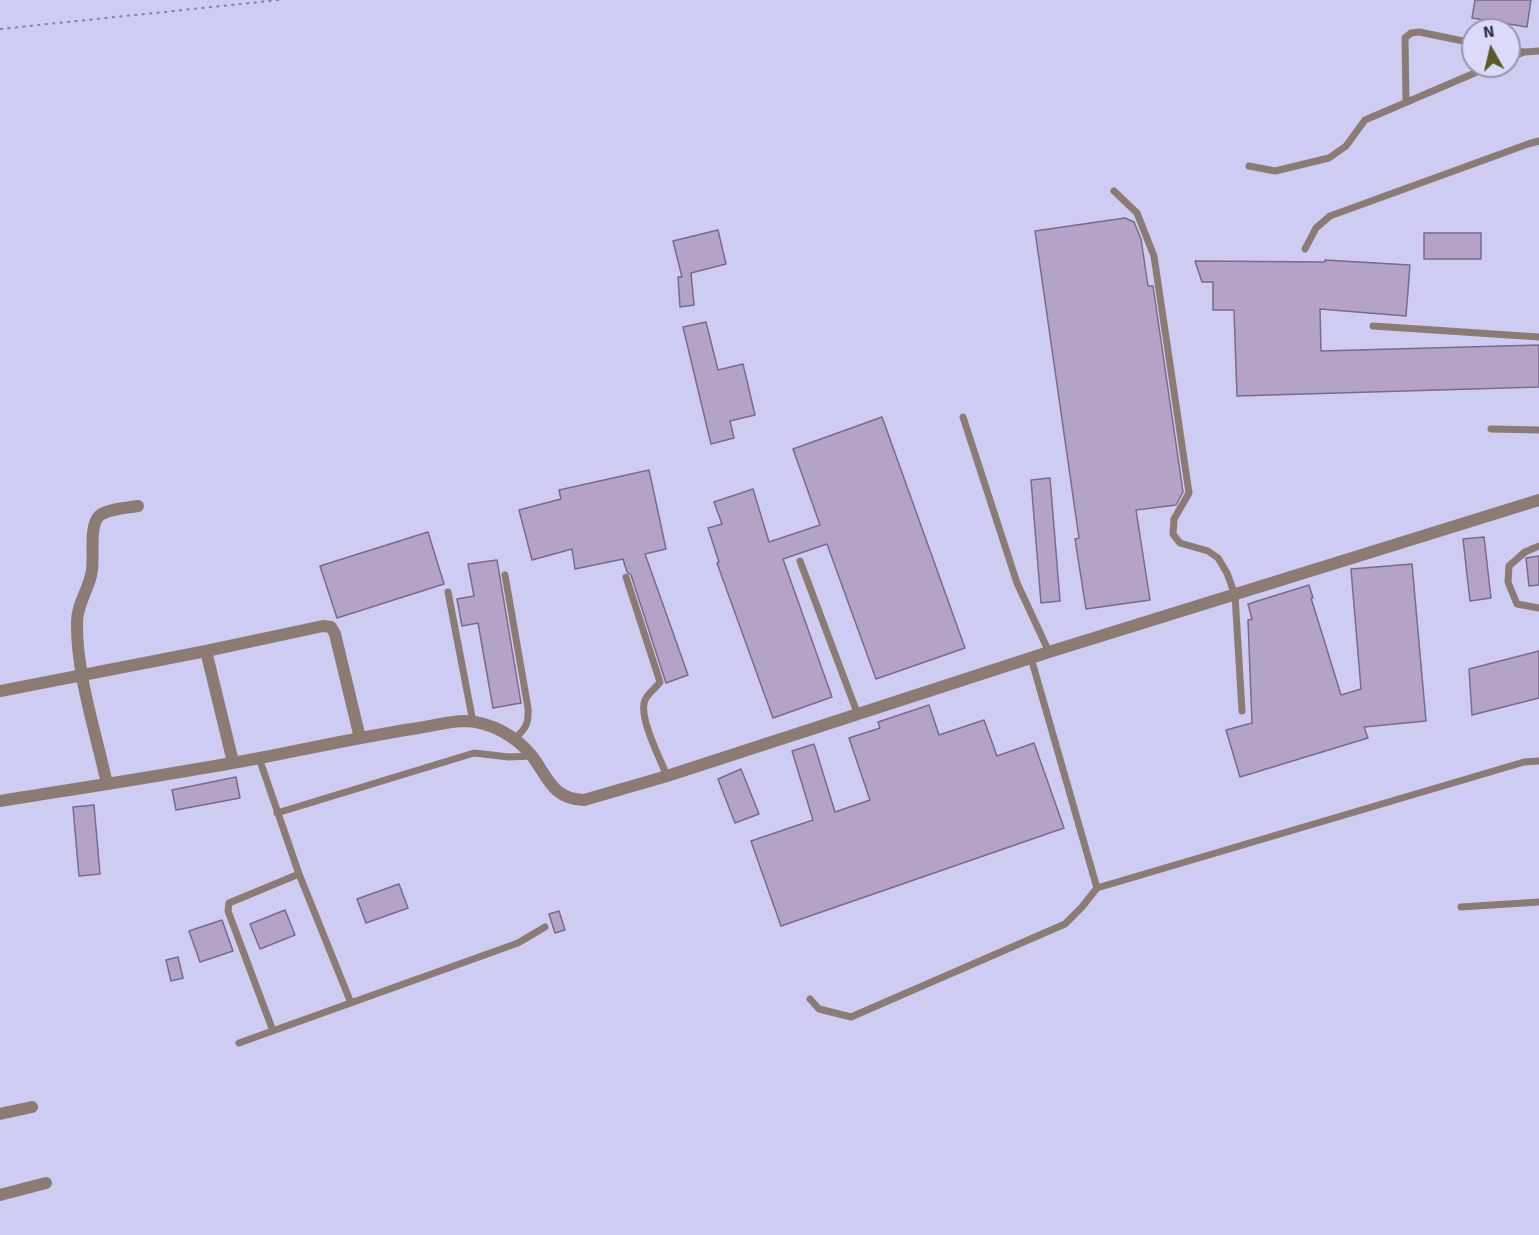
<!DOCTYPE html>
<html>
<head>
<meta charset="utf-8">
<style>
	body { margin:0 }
	#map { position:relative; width:1539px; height:1235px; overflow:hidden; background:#ceccf3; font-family:Signika,sans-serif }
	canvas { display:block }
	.north { position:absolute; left:1461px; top:18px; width:60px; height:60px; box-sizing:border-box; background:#dbdafa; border:2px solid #9796b0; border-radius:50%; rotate:352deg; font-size:16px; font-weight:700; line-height:24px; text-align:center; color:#313040 }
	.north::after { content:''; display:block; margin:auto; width:21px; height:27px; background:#5b5926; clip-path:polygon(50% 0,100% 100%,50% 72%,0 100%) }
</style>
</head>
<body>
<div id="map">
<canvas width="1539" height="1235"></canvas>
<div class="north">N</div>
</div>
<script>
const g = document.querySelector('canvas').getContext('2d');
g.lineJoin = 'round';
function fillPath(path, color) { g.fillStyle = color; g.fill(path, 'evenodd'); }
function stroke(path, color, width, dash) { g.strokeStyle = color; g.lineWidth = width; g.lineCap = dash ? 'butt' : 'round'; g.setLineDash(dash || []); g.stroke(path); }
const building = new Path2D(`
	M1475 0H1531L1527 27 1472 18Z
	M1125 218 1134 222 1141 239 1148 286H1153L1183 492 1176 505 1136 510 1150 600 1086 609 1075 539 1079 538 1035 231Z
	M718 230 726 264 691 273 694 305 680 307 678 277H682L673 241Z
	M1424 233H1481V259H1424Z
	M1325 260 1410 265 1406 316 1320 309 1321 351 1539 345V387L1237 396 1234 310H1213V282H1202L1195 261 1325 262Z
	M706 322 718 370 743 364 755 415 730 421 734 438 711 444 683 327Z
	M882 417 965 648 876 679 827 544 783 559 832 697 773 718 717 563 719 562 708 528 722 524 714 502 753 489 769 542 820 525 793 449Z
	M649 470 666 549 645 554 688 675 666 683 631 575 627 572 623 559 575 569 572 549 532 560 519 510 561 499 559 490Z
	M1050 478 1060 601 1041 603 1031 480Z
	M428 532 444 584 337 618 320 566Z
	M1484 537 1491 598 1470 601 1463 539Z
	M1539 556V585L1529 586 1526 558Z
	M497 560 521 703 493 708 478 623 462 626 457 599 474 596 468 564Z
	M1412 564 1426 721 1364 727 1368 738 1240 777 1226 730 1252 723 1248 620 1252 619 1248 604 1309 585 1313 598H1311L1341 695 1361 689 1351 569Z
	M1539 651V698L1472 715 1469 669Z
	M929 705 939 735 984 720 997 756 1034 743 1064 828 781 926 751 841 813 820 792 751 814 744 835 812 870 800 849 738 880 728 878 722Z
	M741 769 759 814 735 823 718 779Z
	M236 777 240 798 176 810 172 790Z
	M94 805 100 874 79 876 73 807Z
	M399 884 408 908 366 923 357 899Z
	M285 910 295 935 260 949 250 924Z
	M559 911 565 930 555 933 549 914Z
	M222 920 233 951 200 962 189 931Z
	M178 957 183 978 171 981 166 960Z`);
const path = new Path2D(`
	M0 29 279 0`);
const lane = new Path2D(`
	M1509 50 1524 52
	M1509 58 1524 52 1539 51
	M1406 101 1405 38 1411 33 1419 32 1473 43
	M1249 166 1275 171 1329 158 1346 146 1365 120 1491 66
	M1114 191 1137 213 1154 256 1189 493 1174 519 1173 534 1180 543 1208 551 1218 558 1227 573 1235 595 1242 711
	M1305 249 1316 228 1330 216 1528 144 1539 141
	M1373 326 1539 337
	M963 417 1017 583 1049 652
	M1491 429 1539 430
	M1539 546 1525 552 1509 566 1508 582 1517 604 1539 608
	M800 561 858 715
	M505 575 528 708C529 723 526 729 514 739
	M626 577 660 682C656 688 648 693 645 700 638 717 660 758 667 776
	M448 592 473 722
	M1031 658 1097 888
	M259 758 299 874 351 1003
	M277 813 474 753 509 757 532 756
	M1461 907 1539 902
	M810 999 819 1009 851 1017 1065 924 1082 907 1097 888 1524 762 1539 761
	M273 1031 228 911 229 903 299 874
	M239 1043 518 943 545 927`);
const street = new Path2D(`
	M206 651 233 762
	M0 691 206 651 323 626 331 627 335 634 360 738
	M107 784C96 733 76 673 77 622 77 603 90 588 92 570 94 556 89 526 99 516 107 509 127 508 138 506
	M0 801C87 787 174 774 260 758 311 748 361 737 412 729 429 727 448 721 465 721 491 722 516 736 532 756 548 777 552 799 584 800L667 776 1049 652 1539 500
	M0 1114 32 1107
	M0 1195 46 1183`);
fillPath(building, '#b4a3c6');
stroke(building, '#7a6a8b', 1.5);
stroke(path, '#8584a0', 2, [3, 4.5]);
stroke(lane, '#8c7b73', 7);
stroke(street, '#8c7b73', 12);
</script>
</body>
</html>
